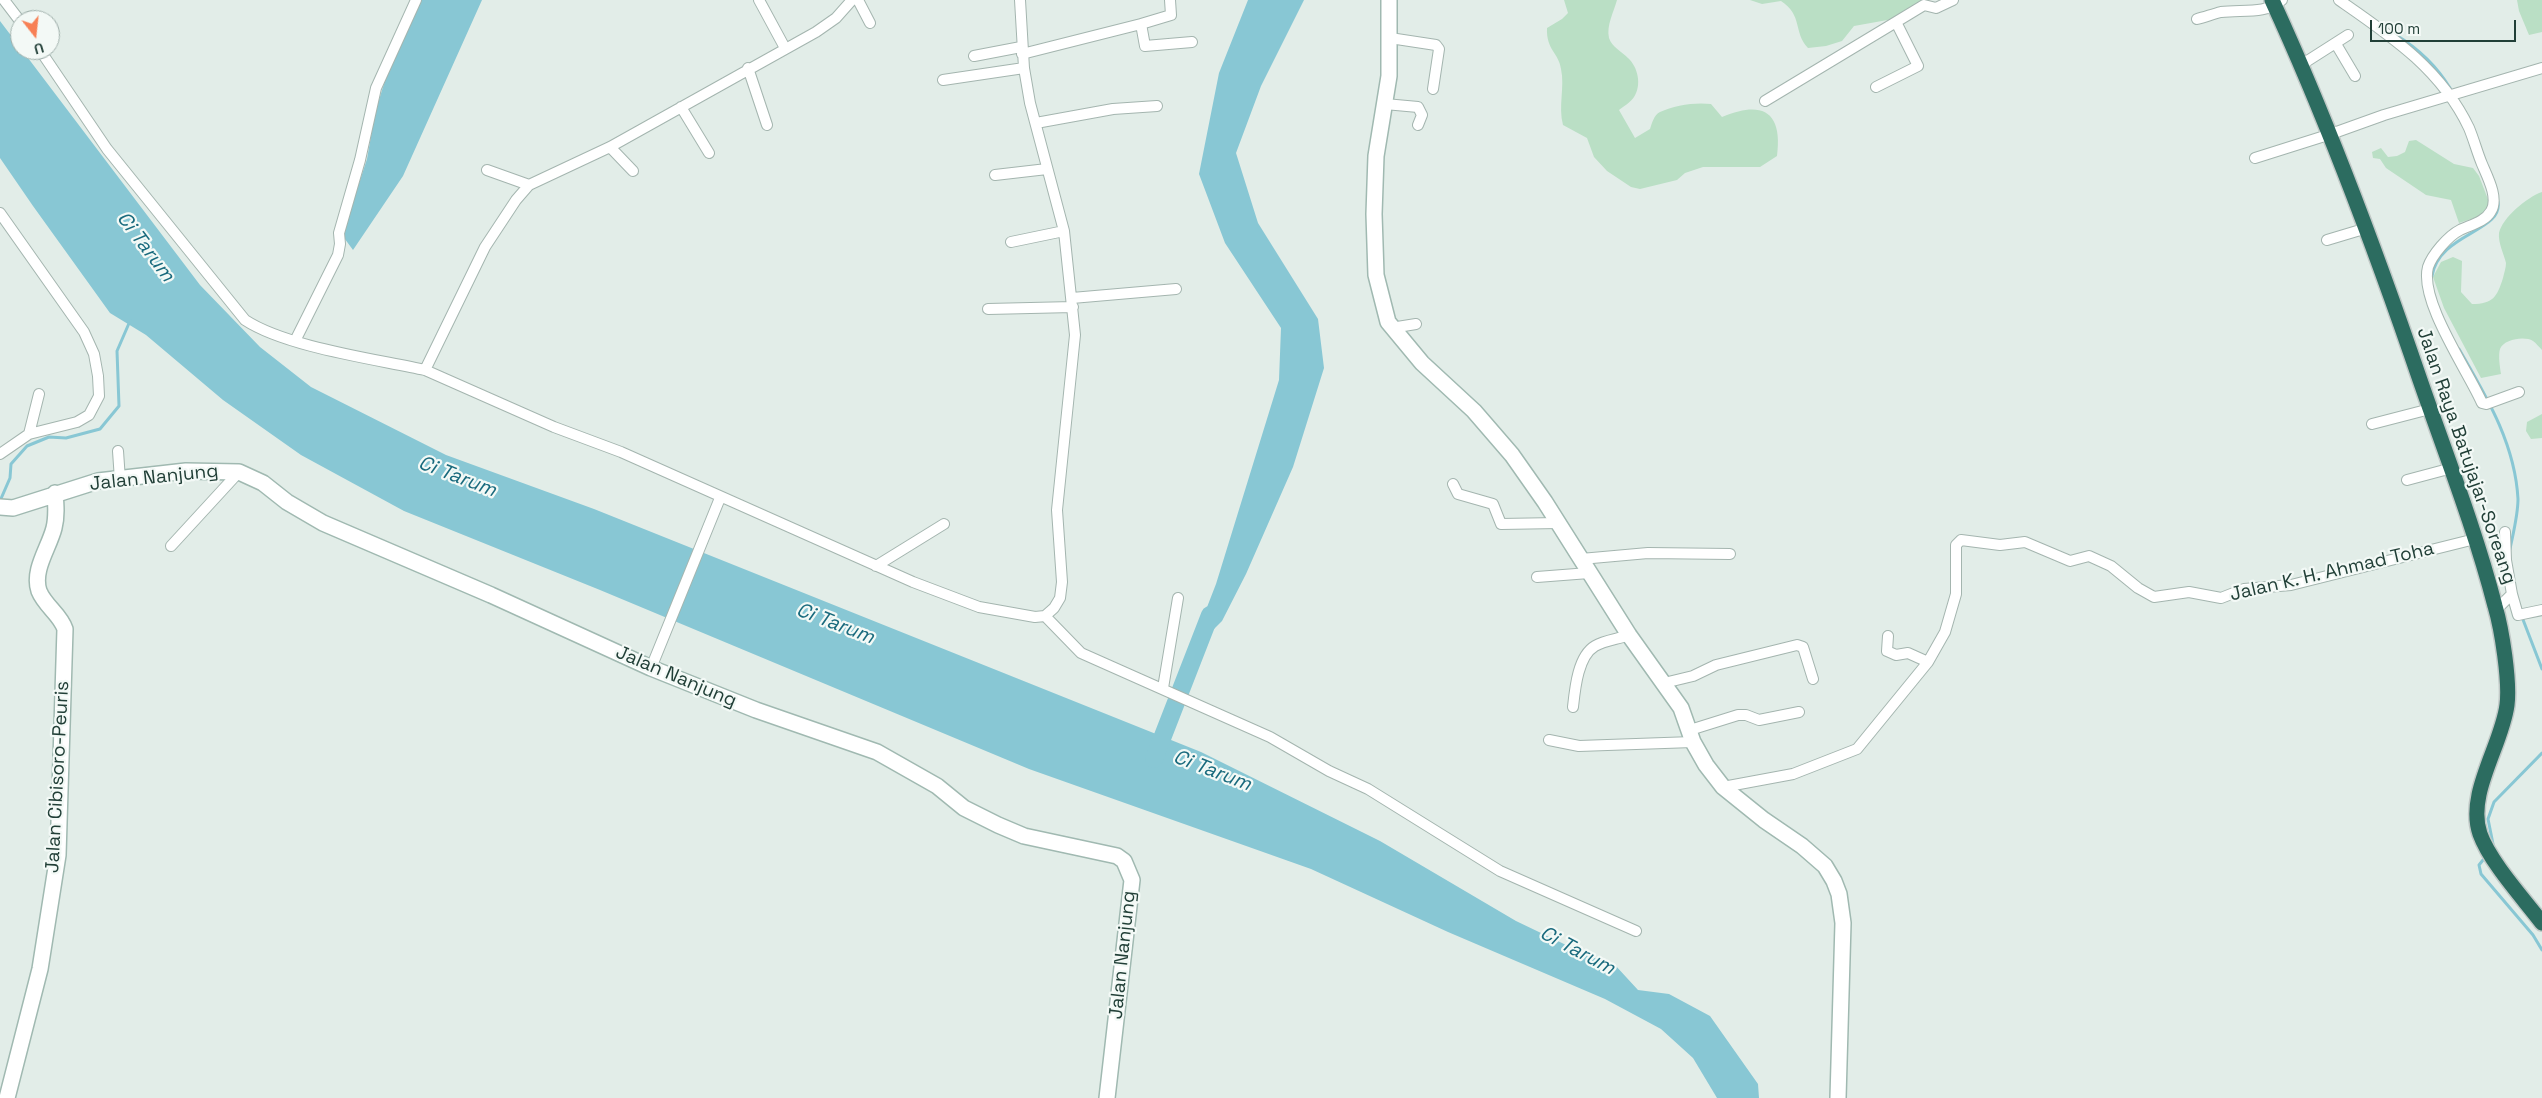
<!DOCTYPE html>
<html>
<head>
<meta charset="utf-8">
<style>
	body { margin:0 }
	#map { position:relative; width:2542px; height:1098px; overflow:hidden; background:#e2ede8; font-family:"Space Grotesk",sans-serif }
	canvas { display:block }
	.north { position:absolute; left:10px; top:10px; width:50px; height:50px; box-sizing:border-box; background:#f3f9f6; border:1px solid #9fafaa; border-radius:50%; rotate:164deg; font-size:14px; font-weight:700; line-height:20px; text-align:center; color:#213f37 }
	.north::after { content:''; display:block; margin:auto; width:18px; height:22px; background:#f78055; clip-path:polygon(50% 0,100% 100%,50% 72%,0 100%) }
	.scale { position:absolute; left:2370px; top:20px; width:146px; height:22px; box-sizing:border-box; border:2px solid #213f37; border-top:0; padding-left:6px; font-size:15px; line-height:18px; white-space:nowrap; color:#213f37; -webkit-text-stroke:4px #f3f9f6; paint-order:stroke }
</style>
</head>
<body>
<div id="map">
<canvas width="2542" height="1098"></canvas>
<div class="north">U</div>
<div class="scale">100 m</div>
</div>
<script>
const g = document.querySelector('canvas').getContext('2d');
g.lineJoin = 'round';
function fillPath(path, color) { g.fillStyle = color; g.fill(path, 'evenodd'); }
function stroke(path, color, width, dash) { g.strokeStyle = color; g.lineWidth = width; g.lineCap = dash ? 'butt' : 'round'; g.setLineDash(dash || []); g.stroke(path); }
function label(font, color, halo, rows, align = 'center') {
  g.font = font + ' "Space Grotesk",sans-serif'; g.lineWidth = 4.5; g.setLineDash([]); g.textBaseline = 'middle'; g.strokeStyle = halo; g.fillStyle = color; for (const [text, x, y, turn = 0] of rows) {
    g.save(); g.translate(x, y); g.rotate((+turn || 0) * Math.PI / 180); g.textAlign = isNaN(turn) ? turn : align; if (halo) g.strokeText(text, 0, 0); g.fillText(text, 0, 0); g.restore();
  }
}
const green = new Path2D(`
	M1564 0H1617C1614 11 1606 26 1609 38 1612 47 1621 51 1628 58 1638 67 1642 85 1634 97 1631 102 1624 106 1619 110L1635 138 1650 129C1652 123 1654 115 1660 112 1674 105 1696 102 1711 104L1722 117C1762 100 1783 111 1777 156L1760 167H1703L1685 173 1677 180 1640 189 1631 187 1607 171 1594 157 1587 138 1563 125C1558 106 1565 87 1561 69 1559 53 1546 50 1547 28L1562 19 1568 13Z
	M1750 0H1927L1893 19 1854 26 1842 41 1826 46 1808 48C1793 32 1803 15 1781 1L1762 4Z
	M2517 0H2542V32L2529 35 2519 11Z
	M2416 140 2454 164 2473 168 2479 176 2491 207 2486 214 2459 223 2451 200 2426 195 2386 168 2380 159 2373 158 2372 152 2381 148 2388 157 2397 156 2405 152 2409 141Z
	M2542 192V350C2539 347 2536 343 2533 341 2525 336 2504 339 2500 349 2498 356 2500 367 2501 374L2481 378 2444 308 2433 277 2441 262 2453 257 2462 261 2461 292 2472 304C2493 304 2497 297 2503 278 2504 273 2506 268 2506 263 2504 254 2498 243 2499 233 2502 218 2527 197 2542 192Z
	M2542 414V438L2531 439 2526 431 2527 422Z`);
const water = new Path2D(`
	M420 0H482L403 176 353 250 342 235 367 159 375 113 387 74Z
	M1248 0H1304L1261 86 1236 153 1258 223 1318 319 1324 368 1293 467 1246 574 1222 621 1203 640 1197 633 1216 584 1279 380 1281 328 1225 243 1199 174 1219 73Z
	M0 21 200 285 260 347 311 387 446 455 594 509 1201 752 1380 841 1516 921 1589 956 1615 965 1638 990 1669 994 1710 1016 1758 1084 1759 1098H1717L1693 1058 1661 1029 1605 999 1448 932 1311 869 1029 769 600 590 404 511 301 455 223 400 146 335 110 313 33 206 0 158Z`);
const stream = new Path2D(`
	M2396 35C2419 49 2436 65 2450 88
	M2432 276C2439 233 2503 232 2498 202
	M2459 349C2486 396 2515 443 2518 499 2518 515 2513 534 2510 549
	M0 501 10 478 11 464 27 446 49 437 66 438 100 429 119 406 117 351 130 321
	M2522 617 2542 669
	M2494 849 2488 819 2494 802 2542 753
	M2483 860 2479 865 2481 874 2533 935 2542 950`);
const river = new Path2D(`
	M1154 759 1210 615`);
const street = new Path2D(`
	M4 0 20 21
	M759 0 785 48
	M852 0 836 18 816 32 610 147 529 185 516 200 485 247 425 370 554 427 621 452 913 582 979 607 1035 617 1045 616 1054 608 1060 598 1062 582 1057 510 1075 335 1064 231 1030 103 1024 68 1020 0
	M858 0 870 23
	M2339 0C2391 36 2441 69 2469 128 2474 140 2477 152 2482 164 2487 176 2499 198 2491 211 2485 222 2470 225 2460 230 2448 236 2432 255 2428 267 2419 301 2468 371 2482 403L2486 404 2519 392
	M2197 19C2205 17 2213 14 2221 12 2241 9 2265 15 2282 0
	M1141 24 1171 15 1170 0
	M1390 38 1436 45 1439 49 1433 89
	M2336 44 2355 76
	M40 50 107 149 245 320C286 347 375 359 425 370
	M1022 54 1141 24 1145 46 1192 42
	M974 56 1021 47
	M2301 65 2348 35
	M748 68 767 125
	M943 80 1024 68
	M1876 87 1918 66 1896 22 1924 5 1936 8 1953 0
	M1765 101 1896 22
	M1385 104 1418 107 1422 115 1418 125
	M681 107 709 153
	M1036 123 1113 109 1157 106
	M610 147 633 171
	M2255 158 2331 134 2384 115 2542 68
	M487 170 529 185
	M995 175 1047 169
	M0 213 84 332 94 354 98 376 99 396 89 415 77 422 29 434 0 454
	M2327 240 2367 228
	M1011 242 1064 231
	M1072 298 1176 289
	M988 309 1073 307
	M1391 328 1416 324
	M295 341 338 255 340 244 339 233 360 160 376 88 416 0
	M2372 424 2430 409
	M29 434 39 394
	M118 451 120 480
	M2407 480 2452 468
	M1453 484 1458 494 1493 504 1501 524 1558 523
	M171 546 239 472
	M1581 559 1648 553 1730 554
	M876 566 944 524
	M1537 577 1589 573
	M2512 594 2518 615 2542 610
	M2496 610 2512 594 2506 560 2505 532
	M1045 616 1081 653 1270 737 1329 771 1368 789 1500 871 1636 931
	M1888 636 1887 651 1896 655 1908 653 1928 662
	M651 668 720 498
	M1664 683 1693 676 1716 665 1797 645 1803 647 1813 679
	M1163 688 1178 598
	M1573 707C1575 688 1578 656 1595 646 1605 640 1619 639 1629 635
	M1690 730 1738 715H1746L1759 720 1799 712
	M1549 740 1579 746 1693 742
	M1723 787 1793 774 1857 749 1928 662 1945 632 1956 594V545L1961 540 2000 545 2025 542 2070 561 2089 556 2111 566 2138 588 2154 597 2189 592 2221 598 2244 589 2291 585 2475 539`);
const secondary = new Path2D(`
	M1389 0V76L1376 156 1374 214 1376 275 1388 322 1422 363 1474 411 1512 455 1545 502 1629 635 1681 708 1693 742 1706 765 1723 787 1764 820 1802 846 1825 866 1834 881 1839 894 1843 923 1838 1098
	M0 507 13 508 98 481 186 471 239 472 263 483 287 502 323 523 491 595 651 668 756 710 877 752 937 786 964 808 998 825 1024 836 1117 856 1124 861 1132 880 1107 1098
	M7 1098 40 969 58 855 65 629C60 614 45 606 39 591 32 570 49 548 54 528 57 516 56 505 55 493`);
const highway = new Path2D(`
	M2272 0C2329 124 2376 251 2420 380 2446 455 2475 529 2495 606 2502 630 2510 681 2507 705 2502 745 2466 794 2480 834 2490 862 2523 898 2542 923`);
const streetNames = [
	["Jalan Raya Batujajar-Soreang",2466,456,71],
	["Jalan Nanjung",154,478,-6],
	["Jalan K. H. Ahmad Toha",2332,572,-13],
	["Jalan Nanjung",676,677,23],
	["Jalan Cibisoro-Peuris",58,777,-87],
	["Jalan Nanjung",1123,955,-84]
];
const waterNames = [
	["Ci Tarum",145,247,53],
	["Ci Tarum",457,477,21],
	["Ci Tarum",835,624,21],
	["Ci Tarum",1212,771,21],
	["Ci Tarum",1577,951,28]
];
fillPath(green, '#badfc5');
fillPath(water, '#88c7d4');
stroke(stream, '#88c7d4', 3);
stroke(river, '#88c7d4', 18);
stroke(street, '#a4b5af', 12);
stroke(secondary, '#a0b9b1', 18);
stroke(highway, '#c1c9c7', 18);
stroke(street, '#fff', 10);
stroke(secondary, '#fff', 15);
stroke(highway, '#2c6c60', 15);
label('19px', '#213f37', '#f3f9f6', streetNames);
label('italic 20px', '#196a7d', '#f3f9f6', waterNames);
</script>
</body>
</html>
